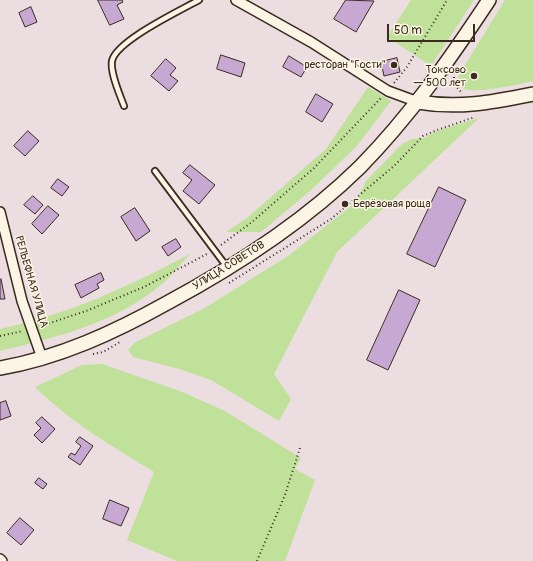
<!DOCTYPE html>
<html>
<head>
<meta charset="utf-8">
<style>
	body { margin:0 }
	#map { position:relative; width:533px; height:561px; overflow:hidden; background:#ecdee0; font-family:Pangolin,sans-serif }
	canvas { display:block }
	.scale { position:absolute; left:387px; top:24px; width:88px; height:18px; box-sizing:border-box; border:2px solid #3b2a1e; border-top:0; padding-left:5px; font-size:12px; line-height:14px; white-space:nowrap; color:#3b2a1e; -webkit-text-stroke:3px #fcf5e5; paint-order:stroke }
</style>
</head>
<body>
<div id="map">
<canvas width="533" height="561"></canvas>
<div class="scale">50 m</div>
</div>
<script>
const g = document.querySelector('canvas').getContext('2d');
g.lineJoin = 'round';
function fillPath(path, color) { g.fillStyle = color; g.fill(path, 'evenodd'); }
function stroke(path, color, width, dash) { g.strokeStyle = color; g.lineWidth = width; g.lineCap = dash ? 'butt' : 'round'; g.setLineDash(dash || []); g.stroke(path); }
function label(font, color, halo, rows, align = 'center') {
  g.font = font + ' Pangolin,sans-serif'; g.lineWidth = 3; g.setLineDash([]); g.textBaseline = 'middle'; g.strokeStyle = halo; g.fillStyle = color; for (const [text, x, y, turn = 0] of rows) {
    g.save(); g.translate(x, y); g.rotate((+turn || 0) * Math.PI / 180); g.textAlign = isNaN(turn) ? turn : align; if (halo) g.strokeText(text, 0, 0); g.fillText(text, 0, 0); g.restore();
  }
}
const green = new Path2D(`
	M411 0H474L431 66 387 37Z
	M505 0H533V81C521 84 471 95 462 88 460 87 459 84 458 83L459 75Z
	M368 87 391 101 357 146 310 191 261 232H226L247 218 326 149Z
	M479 118 337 252 274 374 291 399 279 421 211 380 179 369 133 357 128 350 134 343 203 309 288 256 355 203 366 181 402 144 412 139 424 138 437 131Z
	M190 254C181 263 173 275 163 283 117 323 57 337 0 351V329C70 314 127 287 190 254Z
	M102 364 180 391 225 411 301 458 295 469 315 480 285 561H177L127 540 154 472C109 444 73 424 35 387L82 365Z`);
const building = new Path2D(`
	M98 0H122L123 2 117 5 124 19 110 25Z
	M346 0 374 1 356 32 334 19Z
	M31 7 37 22 25 27 19 13Z
	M221 55 245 63 241 77 217 69Z
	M289 56 307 67 301 77 283 67Z
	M397 58 400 72 384 76 381 62Z
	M166 59 176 68 170 75 178 81 169 91 151 76Z
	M316 94 333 104 322 122 306 112Z
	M28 131 39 141 25 156 14 146Z
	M190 165 215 185 199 204 183 191 192 180 183 173Z
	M58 179 69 187 62 196 51 188Z
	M439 187 466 200 435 267 407 254Z
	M33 196 43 205 35 214 24 205Z
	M48 206 59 215 42 234 32 224Z
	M135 208 150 231 136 241 121 217Z
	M176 239 181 247 168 256 162 247Z
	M101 273 104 280 97 284 99 288 81 298 75 285Z
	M1 279 5 299H0V280Z
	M399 290 420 300 388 370 367 360Z
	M6 401 11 416 0 420V403Z
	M42 417 55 429 42 443 34 435 41 428 36 423Z
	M80 437 93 446 80 465 68 457 71 453 75 455 81 446 76 442Z
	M39 478 47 484 43 489 35 483Z
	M110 500 129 508 121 526 103 519Z
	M20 518 34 530 21 545 7 533Z`);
const path = new Path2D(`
	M454 73V84L461 92
	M394 83 407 67 447 0
	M221 245 252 222 314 168 381 98
	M229 283 331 219 394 166 423 136 437 130 475 117
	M41 326 86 311 144 287 207 254
	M0 336 23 331
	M93 354 103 352 120 342
	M257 561 285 495 300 448`);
const lane = new Path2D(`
	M124 106C120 95 110 73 112 61 116 41 181 10 199 0
	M155 171 227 267`);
const street = new Path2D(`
	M236 0 311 42 388 91 418 102
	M0 212 22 301 42 358
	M0 559 2 561`);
const secondary = new Path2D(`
	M418 102C459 109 493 102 533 94
	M0 368C59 358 115 332 167 303 236 266 304 222 360 167 410 116 450 59 489 0`);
const markers = [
	[394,65,4,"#3b2a1e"],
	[474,76,4,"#3b2a1e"],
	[345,204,4,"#3b2a1e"]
];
const poiNames = [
	["ресторан \"Гости\"",386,65],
	["Токсово",466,70],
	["— 500 лет",466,83],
	["Берёзовая роща",353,204,"left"]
];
const streetNames = [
	["УЛИЦА СОВЕТОВ",229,266,-32],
	["РЕЛЬЕФНАЯ УЛИЦА",31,282,74]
];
fillPath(green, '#bfe19a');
fillPath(building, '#c7a8d3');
stroke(building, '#3b2a1e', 1);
stroke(lane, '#3b2a1e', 8);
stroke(street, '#3b2a1e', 12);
stroke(secondary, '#3b2a1e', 16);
stroke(path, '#3b2a1e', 2, [1, 3]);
stroke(lane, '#fcf5e5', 4.5);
stroke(street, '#fcf5e5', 9);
stroke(secondary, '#fcf5e5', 13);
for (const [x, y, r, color] of markers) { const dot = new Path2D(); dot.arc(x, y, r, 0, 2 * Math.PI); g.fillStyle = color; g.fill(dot); stroke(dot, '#fcf5e5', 1.5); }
label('11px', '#3b2a1e', '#fcf5e5', poiNames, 'right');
label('11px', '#3b2a1e', '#fcf5e5', streetNames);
</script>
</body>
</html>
